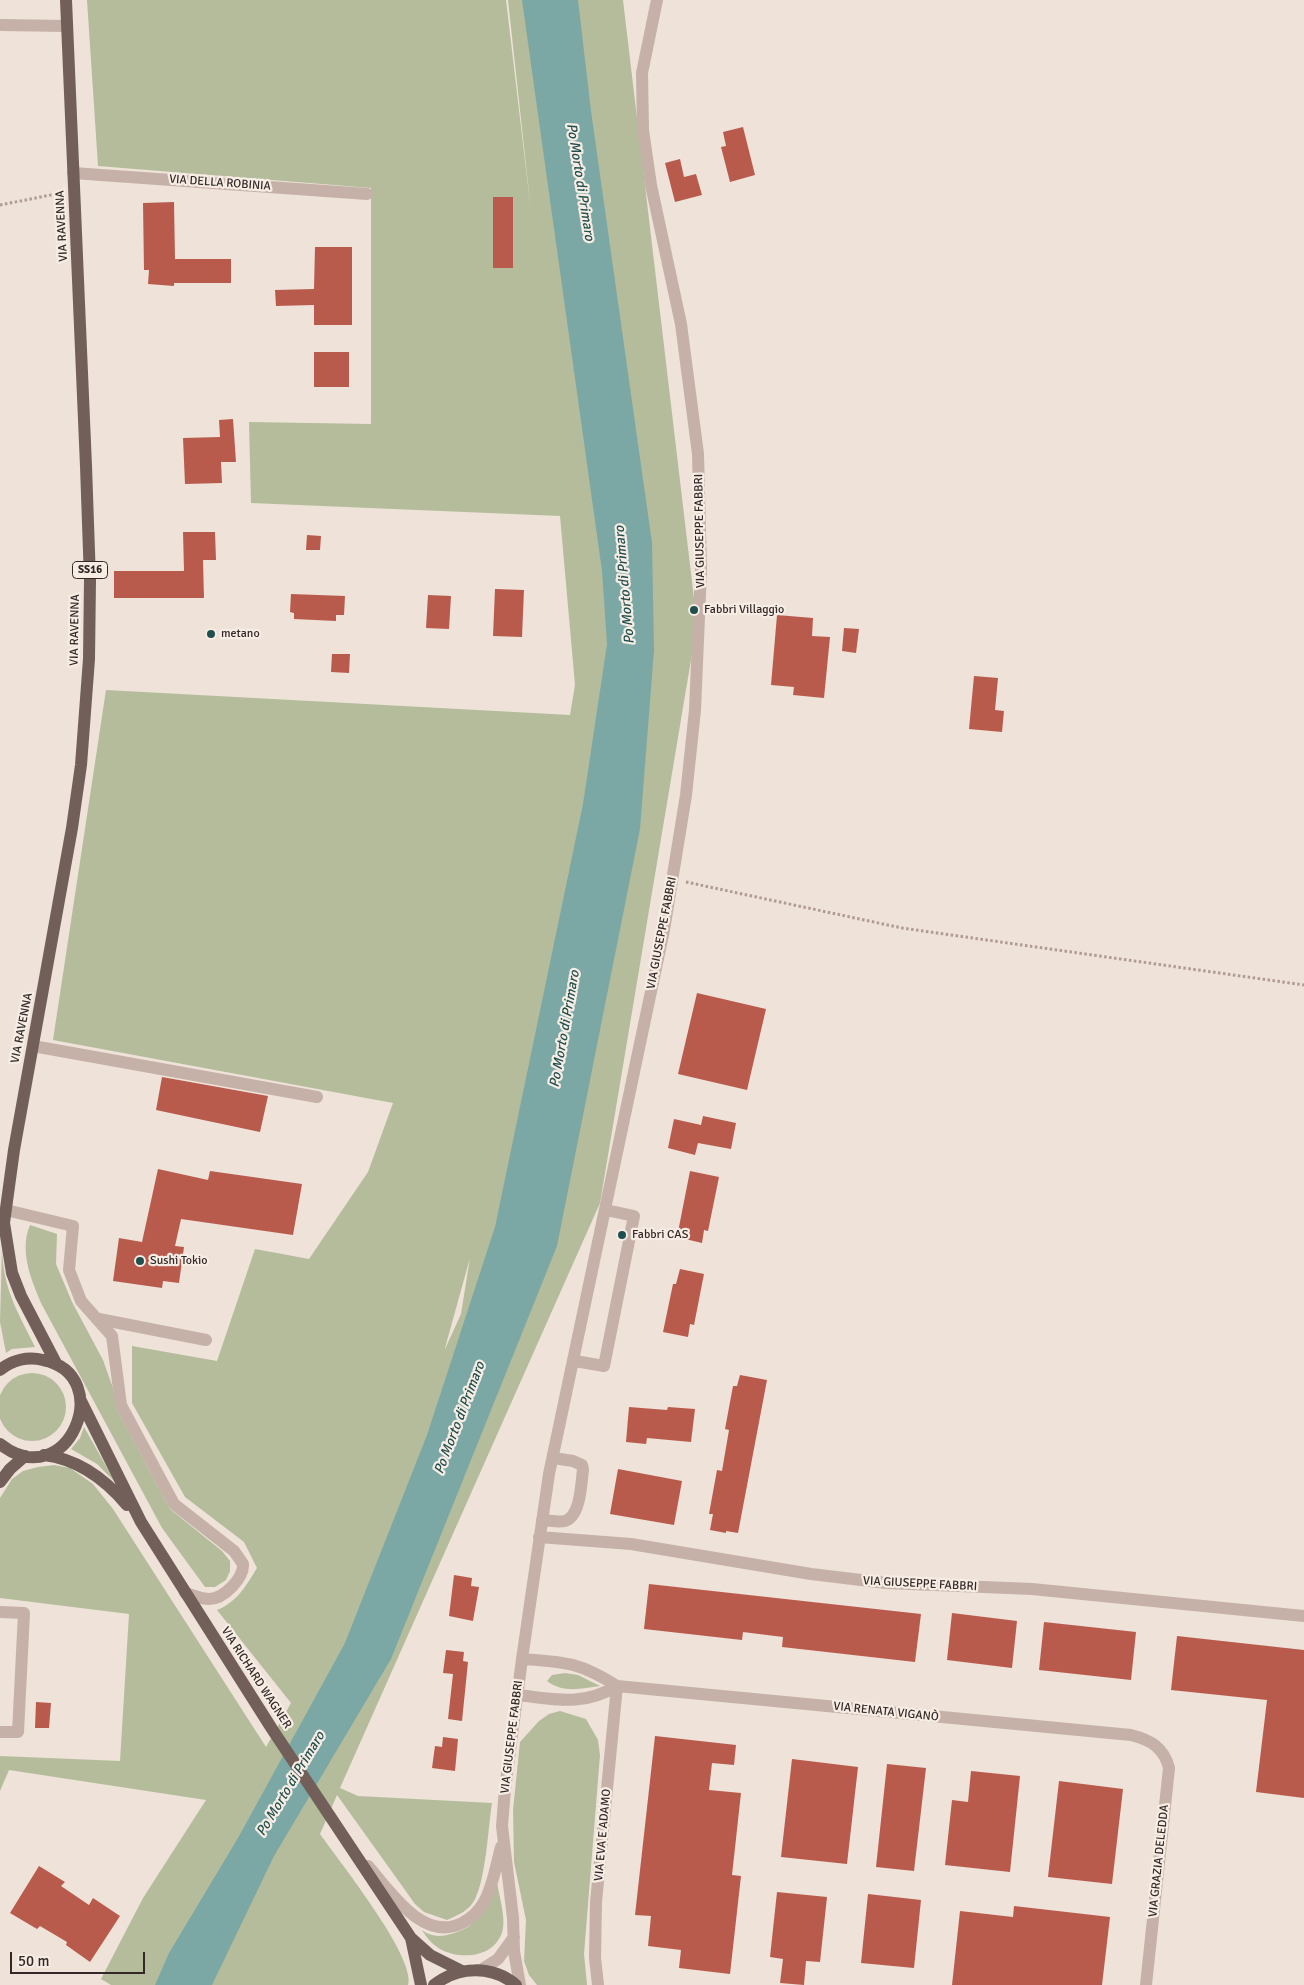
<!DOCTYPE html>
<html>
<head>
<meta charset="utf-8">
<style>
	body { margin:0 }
	#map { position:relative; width:1304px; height:1985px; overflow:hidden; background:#eee2d9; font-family:Signika,sans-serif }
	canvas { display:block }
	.scale { position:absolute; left:10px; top:1952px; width:135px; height:22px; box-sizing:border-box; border:2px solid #322927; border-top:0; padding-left:6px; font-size:15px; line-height:18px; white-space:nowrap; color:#322927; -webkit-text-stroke:4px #f7ede5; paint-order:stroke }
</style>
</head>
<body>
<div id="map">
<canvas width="1304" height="1985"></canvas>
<div class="scale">50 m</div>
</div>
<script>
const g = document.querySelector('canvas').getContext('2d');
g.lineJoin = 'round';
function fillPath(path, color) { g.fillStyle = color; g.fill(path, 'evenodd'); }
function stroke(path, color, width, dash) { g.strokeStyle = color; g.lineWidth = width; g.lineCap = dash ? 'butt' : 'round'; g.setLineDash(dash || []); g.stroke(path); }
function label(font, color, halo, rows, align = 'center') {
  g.font = font + ' Signika,sans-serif'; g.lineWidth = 4.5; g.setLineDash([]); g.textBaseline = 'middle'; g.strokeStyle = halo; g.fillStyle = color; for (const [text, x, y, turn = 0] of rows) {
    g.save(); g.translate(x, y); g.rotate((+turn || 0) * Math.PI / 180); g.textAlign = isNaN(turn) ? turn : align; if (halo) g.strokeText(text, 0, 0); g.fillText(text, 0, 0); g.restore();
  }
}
const green = new Path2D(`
	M87 0H506L531 211 508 0H623L697 624 600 1203 340 1788 358 1796 492 1803C488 1829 486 1877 475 1899 469 1911 458 1915 447 1920L424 1912 415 1904 337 1795 320 1834C338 1860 417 1958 408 1985H111L101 1979 143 1898 206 1800 9 1770 0 1791V1756L120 1761 129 1614 0 1598V1498L12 1479 23 1471 38 1467 54 1465 70 1468 93 1484 113 1509 266 1747 291 1703 217 1610C237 1602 246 1586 257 1568L244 1542 185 1497 132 1403V1346L217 1361 255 1249 309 1259 368 1172 393 1103 53 1040 106 690 570 715 575 685 560 516 251 503 249 422 371 424V188L98 166ZM470 1258 461 1314 445 1349V1348Z
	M30 1225 57 1234 56 1264 72 1302 103 1360 113 1388 116 1408 170 1509 222 1551 230 1561V1571L226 1580 215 1587H205L162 1528 41 1303C31 1279 19 1251 30 1225Z
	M2 1247C3 1290 17 1310 35 1347L12 1349 6 1353 0 1322Z
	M-2 1407a34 34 0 1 1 68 0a34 34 0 1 1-68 0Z
	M84 1427 115 1482 97 1464 71 1449 80 1438Z
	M565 1673 578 1675 600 1686C580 1689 563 1693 547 1681L552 1675Z
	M560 1711 586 1719 598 1740 600 1755 584 1954 587 1985H537L529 1975 524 1961 526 1920 514 1862 513 1810 520 1742 539 1721 549 1714Z
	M497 1882C499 1896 505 1914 503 1928 498 1957 462 1961 440 1949 432 1944 427 1938 422 1930 431 1937 440 1937 451 1934 478 1927 490 1907 497 1882Z`);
const water = new Path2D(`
	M522 0H578L591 111 652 543 654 650 640 829 557 1246 391 1659 274 1856 212 1985H155L169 1953 238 1838 345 1643 427 1435 495 1227 583 804 607 644 602 571Z`);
const building = new Path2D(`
	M743 127 755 175 730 182 721 147 726 146 723 132Z
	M680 159 684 177 696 174 702 195 675 202 665 163Z
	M493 197H513V268H493Z
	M174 202 175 259H231V283H174V286L148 284 149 270H144L143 203Z
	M315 247H352V325H314V305L276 306 275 290 314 289Z
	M314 352H349V387H314Z
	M233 419 236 462H221L222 483 185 484 183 438 220 437 219 420Z
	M183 532H215L216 560H203L204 598H114V571H184Z
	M307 535 321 536 320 550H306Z
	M495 589 524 590 522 637 493 636Z
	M291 594 345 596 344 615H336V621L294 619V613L290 612Z
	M428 595 451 596 449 629 426 628Z
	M777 615 813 618 812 636 830 637 824 698 793 695 794 687 771 685Z
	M844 628 859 629 856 653 842 651Z
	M332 654H350L349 673 331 672Z
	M974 676 998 678 995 710 1004 711 1002 732 969 729Z
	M697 993 766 1009 747 1090 678 1074Z
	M162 1077 268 1096 260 1132 156 1110Z
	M703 1116 736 1123 731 1149 698 1143 695 1155 668 1148 674 1119 701 1125Z
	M158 1169 208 1180 210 1171 302 1184 293 1235 181 1219 175 1246 184 1247 179 1283 163 1281 162 1288 113 1281 119 1238 142 1242Z
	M690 1171 719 1177 708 1231 704 1230 702 1243 677 1237Z
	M680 1269 704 1274 694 1325 690 1324 688 1337 663 1332 673 1284H676Z
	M740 1375 767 1380 738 1533 726 1531V1533L710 1530 713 1514H709L717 1470 722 1471 729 1430 725 1429 733 1386H737Z
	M629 1407 667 1410 668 1407 695 1409 691 1442 647 1438 646 1444 626 1442Z
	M618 1469 682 1481 674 1525 610 1514Z
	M454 1575 472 1578 471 1586 479 1587 473 1621 449 1616Z
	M649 1584 921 1614 915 1662 782 1647 783 1637 743 1632 742 1640 644 1629Z
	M952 1613 1017 1621 1012 1668 947 1660Z
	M1044 1622 1136 1632 1131 1680 1039 1670Z
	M1177 1636 1304 1650V1798L1256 1792 1267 1700 1171 1690Z
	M446 1650 464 1652 463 1661 468 1662 462 1721 448 1719 453 1674 443 1673Z
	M36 1702 51 1703 49 1728H35Z
	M655 1736 736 1745 734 1765 712 1763 709 1790 741 1793 732 1875 741 1876 730 1974 679 1968 681 1950 648 1946 651 1916 635 1915Z
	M443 1737 458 1739 455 1771 432 1768 435 1746 442 1747Z
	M792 1759 858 1767 847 1864 781 1857Z
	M887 1764 926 1768 914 1871 876 1867Z
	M971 1771 1020 1776 1010 1872 945 1865 952 1800 968 1802Z
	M1059 1781 1123 1789 1112 1884 1048 1877Z
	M39 1866 65 1882 61 1886 89 1905 93 1898 120 1916 90 1962 66 1945 67 1942 40 1926 37 1929 10 1913Z
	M777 1892 827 1897 820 1962 806 1961 804 1985 780 1983 783 1959 770 1957Z
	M868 1894 921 1900 914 1968 861 1963Z
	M1014 1906 1110 1917 1102 1985H952L960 1911 1013 1917Z`);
const path = new Path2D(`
	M0 205 61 193
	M686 882 902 928 1304 985`);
const minor = new Path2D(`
	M0 25 67 26
	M73 173 367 194
	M33 1046 317 1097
	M6 1210 73 1226 69 1270 81 1301 112 1336 121 1405 174 1504 234 1551 243 1564C244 1578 224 1599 209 1599 202 1599 193 1595 185 1593
	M99 1319 206 1340
	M575 1361 604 1366 634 1216 606 1210
	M542 1520C549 1520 558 1523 565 1521 581 1516 581 1483 583 1470L582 1465 573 1461 553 1458
	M539 1537 631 1544 811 1574 886 1583 1032 1589 1304 1616
	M0 1612 24 1613 18 1732H0
	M522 1659C565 1662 579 1662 617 1686L1131 1735C1151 1740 1164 1748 1169 1768L1146 1985
	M517 1695C555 1699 582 1707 617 1686
	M368 1866C390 1891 423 1943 462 1923 470 1919 479 1911 484 1902 493 1886 496 1865 501 1847
	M481 1970 498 1959 514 1937
	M520 1985 514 1951 513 1918 502 1826 505 1789 522 1659 549 1474 664 930 686 795 695 710 701 570 698 454 681 324 651 185 643 130 642 73 657 0
	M598 1985 595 1958 596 1902 617 1686`);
const major = new Path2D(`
	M57 1365 21 1296 12 1273 4 1223 14 1150 72 828 81 765 89 659 90 580 86 466 66 0
	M0 1370C12 1360 28 1356 43 1360 118 1375 68 1497 0 1444
	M81 1401 141 1522 272 1729 411 1938 430 1955 462 1971
	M44 1455C78 1459 105 1479 127 1505
	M0 1482 10 1469 25 1456
	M411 1938 421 1985
	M434 1985C458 1966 492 1965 516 1985`);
const markers = [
	[694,610,5,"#214f4d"],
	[211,634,5,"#214f4d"],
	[622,1235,5,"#214f4d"],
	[140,1261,5,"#214f4d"]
];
const shields = [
	[90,570,35]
];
const shieldNames = [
	["SS16",90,570]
];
const streetNames = [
	["VIA DELLA ROBINIA",220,183,4],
	["VIA RAVENNA",62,226,-93],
	["VIA GIUSEPPE FABBRI",700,531,-91],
	["VIA RAVENNA",75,630,-89],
	["VIA GIUSEPPE FABBRI",662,933,-79],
	["VIA RAVENNA",22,1028,-79],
	["VIA GIUSEPPE FABBRI",920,1584,3],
	["VIA RICHARD WAGNER",256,1678,57],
	["VIA RENATA VIGANÒ",886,1712,6],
	["VIA GIUSEPPE FABBRI",512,1737,-83],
	["VIA EVA E ADAMO",603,1835,-85],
	["VIA GRAZIA DELEDDA",1159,1861,-84]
];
const poiNames = [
	["Fabbri Villaggio",704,610],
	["metano",221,634],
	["Fabbri CAS",632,1235],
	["Sushi Tokio",150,1261]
];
const waterNames = [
	["Po Morto di Primaro",580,182,81],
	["Po Morto di Primaro",625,585,-95],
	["Po Morto di Primaro",565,1029,-80],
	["Po Morto di Primaro",460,1418,-69],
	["Po Morto di Primaro",291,1784,-59]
];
fillPath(green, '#b4bc9b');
fillPath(water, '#7ba8a5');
fillPath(building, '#b95b4c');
stroke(path, '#b09b91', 3, [2.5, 2.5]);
stroke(minor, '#c5b1a7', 12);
stroke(major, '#735f59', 12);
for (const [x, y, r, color] of markers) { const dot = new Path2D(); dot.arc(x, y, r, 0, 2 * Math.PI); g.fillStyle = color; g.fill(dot); stroke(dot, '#f7ede5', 2); }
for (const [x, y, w] of shields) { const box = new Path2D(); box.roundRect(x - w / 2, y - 8.5, w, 17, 4); g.fillStyle = '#f7ede5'; g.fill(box); stroke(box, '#322927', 1); }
label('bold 11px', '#322927', null, shieldNames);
label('12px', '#322927', '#f7ede5', streetNames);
label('12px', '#322927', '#f7ede5', poiNames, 'left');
label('italic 14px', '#214f4d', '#f7ede5', waterNames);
</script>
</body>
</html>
